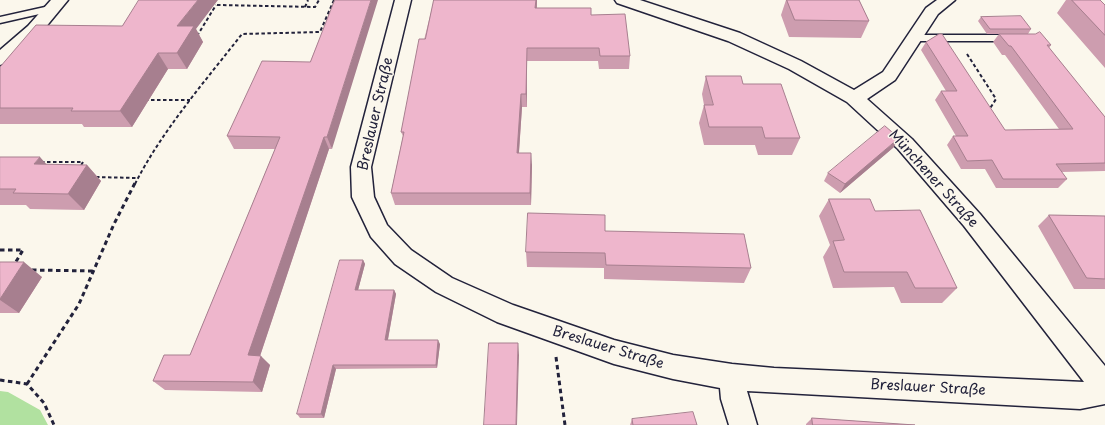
<!DOCTYPE html>
<html>
<head>
<meta charset="utf-8">
<style>
	body { margin:0 }
	canvas { display:block; background:#fbf7ec }
</style>
</head>
<body>
<canvas width="1105" height="425"></canvas>
<script>
const g = document.querySelector('canvas').getContext('2d');
g.lineJoin = 'round';
function fillPath(path, color) { g.fillStyle = color; g.fill(path, 'evenodd'); }
function stroke(path, color, width, dash) { g.strokeStyle = color; g.lineWidth = width; g.lineCap = dash ? 'butt' : 'round'; g.setLineDash(dash || []); g.stroke(path); }
function label(font, color, halo, rows, align = 'center') {
  g.font = font + ' "Playpen Sans",sans-serif'; g.lineWidth = 3; g.setLineDash([]); g.textBaseline = 'middle'; g.strokeStyle = halo; g.fillStyle = color; for (const [text, x, y, turn = 0] of rows) {
    g.save(); g.translate(x, y); g.rotate((+turn || 0) * Math.PI / 180); g.textAlign = isNaN(turn) ? turn : align; if (halo) g.strokeText(text, 0, 0); g.fillText(text, 0, 0); g.restore();
  }
}
const green = new Path2D(`
	M0 391 8 392 40 410 48 425H0Z`);
const pathFar1 = new Path2D(`
	M217 5 315 7 319 0
	M305 7 308 0
	M197 36 216 5
	M967 54 996 99 989 110
	M145 100H190
	M41 162H83L80 167
	M96 177 137 178
	M135 184C161 132 206 80 242 34L320 32 334 0`);
const path = new Path2D(`
	M0 250H23L14 265
	M32 270 93 271
	M556 357 565 425
	M0 380 27 384 44 403 54 425
	M27 384 79 304 114 224 135 183`);
const lane = new Path2D(`
	M54 5 59 8 57 10 0 23V17Z
	M915 33 921 35H1013L1018 38 1013 41H920L911 38 910 36Z`);
const street = new Path2D(`
	M51 0H68L40 34 6 63 0 65V50L28 26Z
	M395 0H411L371 167 374 197 387 225 411 250 452 278 513 305 614 340 673 355 732 364 774 368 1084 382 964 226 898 149 847 102 789 69 728 41 617 3 615 0H640L740 33 801 61 854 90 883 72 926 8 937 0H955L938 14 895 80 867 99 912 139 980 214 1105 366V404L1080 409 747 391 757 425H729L721 399 720 388 673 379 614 364 497 322 436 292 395 264 371 237 352 197 351 167Z`);
const wall = new Path2D(`
	M434 0H537V8L591 15 630 56 629 69H599L598 61H527V107H522L519 153 532 165 531 205H395L391 193 403 136 401 132Z
	M786 0H859L869 21 861 38 789 37 781 15Z
	M1066 0H1100L1105 5V68L1057 13Z
	M981 17 1031 29 1028 34H987L978 21Z
	M196 29 203 42 187 69H168L132 127H84L82 124H0V67Z
	M999 34 1051 45 1049 48 1105 117V171L1061 172 1067 179 1058 188H996L985 169H961L947 145 953 136H956L935 100 941 91H946L921 50 926 42 1005 130 1059 129 1005 55H1002L993 42Z
	M310 62 332 149H329L260 356 270 365 262 392 165 390 153 381 190 355 275 149H234L227 136Z
	M706 76 743 84 800 138 792 155H758L755 145H704L699 123 704 105 702 94Z
	M894 147 840 193 824 181 828 173Z
	M0 157 46 165H87L101 181 84 210 30 209 26 205H0Z
	M829 199 875 211 957 288 942 303H901L894 287 833 288 823 257 830 245 819 216Z
	M1049 215 1105 216V289H1074L1038 226Z
	M605 231 751 268 744 283 604 279V268L527 267 526 252Z
	M363 260 365 264 358 290H394L396 294 388 340 440 344 437 368 336 369 324 418H300L297 414Z
	M0 262 42 277 19 313H0Z
	M812 418 915 425H806V424Z
	M632 419 697 425H630Z`);
const shadedWall = new Path2D(`
	M198 0H218L196 29 203 42 187 69 177 53V26Z
	M371 0H378L332 149 327 137Z
	M536 0H537L536 21 535 8Z
	M527 48V107L526 94Z
	M158 53 168 69 132 127 120 111Z
	M521 94 522 107 518 165 517 153Z
	M324 137 329 149 257 365 248 355Z
	M899 138 894 147 840 193 845 184Z
	M531 153 532 165 531 205 530 193Z
	M40 157 55 174 34 164Z
	M87 165 101 181 84 210 68 194Z
	M363 260 365 264 357 294 355 290Z
	M24 262 42 277 19 313 0 300V299Z
	M394 290 396 294 387 344 385 340Z
	M438 340 440 344 437 368 436 365Z
	M518 343 519 355 517 425H516Z
	M261 356 270 365 262 392 253 382Z
	M333 365 336 369 324 418 321 414Z`);
const building = new Path2D(`
	M139 0H198L177 26H194L177 53H158L120 111H71L73 108H0V67L36 25 122 26Z
	M335 0H371L327 137H324L248 355 261 356 253 382 153 381 164 355H190L280 137 227 136 262 61 310 62Z
	M434 0H536L535 8H591V15L625 14 630 56H600L599 48H527L526 94H521L517 153H531L530 193H391L404 132H401L419 39H425Z
	M787 0H859L869 21 795 20Z
	M1072 0H1100L1105 5V35Z
	M1021 16 1031 29H990L981 17Z
	M1040 32 1051 45H1047L1105 117V163L1056 164 1067 179H1003L992 160 967 161 953 136H968L941 91H957L926 42 939 34H942L1005 130 1073 129 1011 46H1009L999 34H1035Z
	M706 76H741L743 84H781L800 138H765L762 127H709L704 105H713Z
	M885 126 899 138 845 184 828 173Z
	M0 157H40L34 164 87 165 68 194 13 193 16 189H0Z
	M829 199H870L875 211 920 210 957 288H915L907 272H844L833 241 844 240Z
	M528 213 605 215V231L744 234 751 268 606 265 605 253 526 252Z
	M1049 215 1105 216V279L1087 278Z
	M340 260H363L355 290H394L385 340H438L436 365H333L321 414H297Z
	M0 262H24L0 299Z
	M489 343H518L516 425H484Z
	M693 412 697 425H633L632 419Z
	M812 418 915 425H813Z`);
const streetNames = [
	["Breslauer Straße",376,114,-77],
	["Münchener Straße",933,179,48],
	["Breslauer Straße",608,348,17],
	["Breslauer Straße",928,388,3]
];
fillPath(green, '#b1e1a0');
stroke(lane, '#22223b', 3);
stroke(street, '#22223b', 3);
stroke(pathFar1, '#22223b', 2, [3.5, 2.5]);
stroke(path, '#22223b', 3, [4.5, 3.5]);
fillPath(lane, '#fbf7ec');
fillPath(street, '#fbf7ec');
fillPath(wall, '#cd9daf');
fillPath(shadedWall, '#a77f8f');
fillPath(building, '#eeb6cc');
stroke(building, '#a77f8f', 1);
label('14px', '#22223b', '#fbf7ec', streetNames);
</script>
</body>
</html>
